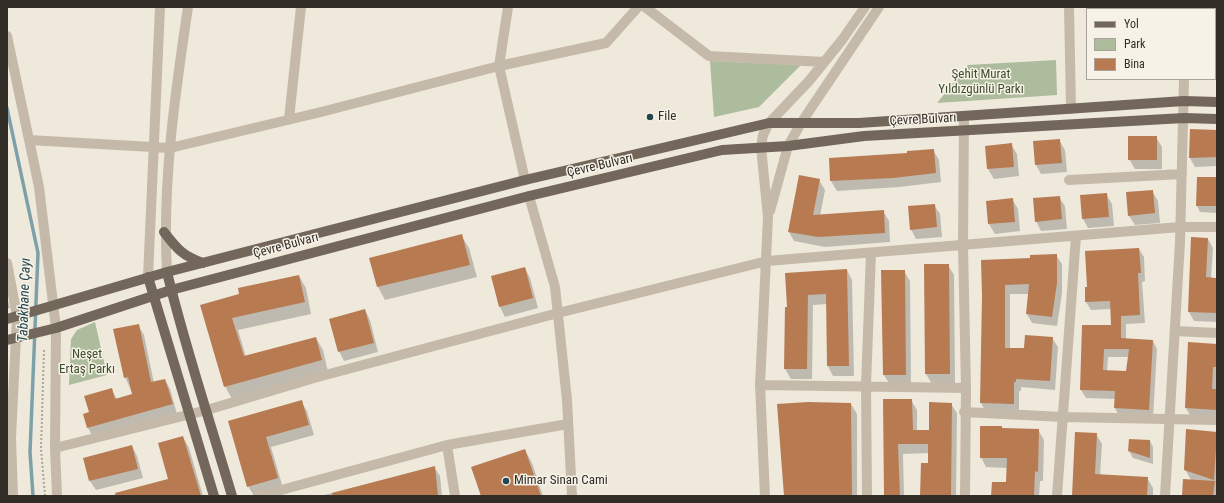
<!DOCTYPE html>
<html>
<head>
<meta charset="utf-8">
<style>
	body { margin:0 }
	#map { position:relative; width:1224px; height:503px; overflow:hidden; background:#efe9dc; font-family:"Roboto Condensed",sans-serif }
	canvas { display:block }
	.frame { position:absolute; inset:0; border:8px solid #332d28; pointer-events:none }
	.legend { position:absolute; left:1086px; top:8px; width:130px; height:72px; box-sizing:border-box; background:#f7f2e7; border:1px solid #a9a39b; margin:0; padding:5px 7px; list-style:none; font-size:12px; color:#332d28 }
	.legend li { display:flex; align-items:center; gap:8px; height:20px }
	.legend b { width:20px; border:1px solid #a9a39b }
</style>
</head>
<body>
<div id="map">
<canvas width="1224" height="503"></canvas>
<div class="frame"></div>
<ul class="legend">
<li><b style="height:5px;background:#73675b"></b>Yol</li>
<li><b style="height:11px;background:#adbc9d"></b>Park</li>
<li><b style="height:11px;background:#b77a51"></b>Bina</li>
</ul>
</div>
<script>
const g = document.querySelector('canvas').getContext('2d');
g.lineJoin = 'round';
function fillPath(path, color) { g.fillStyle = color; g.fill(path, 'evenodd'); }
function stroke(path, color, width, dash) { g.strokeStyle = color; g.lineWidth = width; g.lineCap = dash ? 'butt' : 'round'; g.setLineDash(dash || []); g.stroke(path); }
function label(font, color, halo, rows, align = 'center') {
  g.font = font + ' "Roboto Condensed",sans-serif'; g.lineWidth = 3; g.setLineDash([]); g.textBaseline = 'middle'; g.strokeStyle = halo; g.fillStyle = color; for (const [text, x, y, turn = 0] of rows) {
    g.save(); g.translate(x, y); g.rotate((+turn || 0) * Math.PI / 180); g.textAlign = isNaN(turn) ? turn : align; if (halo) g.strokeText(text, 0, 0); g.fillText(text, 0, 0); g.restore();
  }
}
const green = new Path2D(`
	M1056 60 1057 95 937 103 968 65Z
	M710 61 801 65 759 107 714 117Z
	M95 322 107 375 69 385 71 339 77 330Z`);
const shadow = new Path2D(`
	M1217 136V166L1195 167 1190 158Z
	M1156 137 1162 147V169H1135L1129 159Z
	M1059 140 1065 150 1067 172 1041 174 1036 165Z
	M1011 144 1017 154 1019 176 994 179 988 169Z
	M933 150 939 160 941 182 899 187 837 191 831 181 908 154Z
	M1217 179V213L1200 212 1197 206Z
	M819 180 825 190 820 216 883 211 889 221 890 242 825 247 794 241 789 232Z
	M1152 191 1158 201 1160 223 1135 225 1129 216Z
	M1106 194 1112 204 1114 226 1088 228 1083 219Z
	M1059 197 1065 206 1067 229 1041 231 1036 221Z
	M1012 199 1018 209 1020 231 995 234 989 224Z
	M934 205 940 214 942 237 916 239 911 229Z
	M461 235 469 248 477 277 385 300 378 287 370 259Z
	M1208 239 1213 248 1211 278 1215 279 1217 282V322L1194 321 1189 312Z
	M1139 249 1144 257 1145 281 1142 282 1145 323 1126 324V340L1153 341 1157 349 1153 418 1119 416 1115 408V399L1086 398 1081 390 1112 326V309L1091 310 1086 302 1088 288ZM1108 357H1129L1127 372 1107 371Z
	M1056 255 1062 264V293L1057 326 1032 323 1027 314 1029 294H1010V349H1025L1052 338 1058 347 1055 390 1021 387V391H1019V413L986 412 981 403 983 296 1031 259Z
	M948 265 954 275 955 383 932 384 926 374Z
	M525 268 530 278 538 308 505 317 500 307 492 277Z
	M847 270 852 280 854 376H833L828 366 827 304 813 305 812 379H791L785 369 788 308 786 274Z
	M904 271 910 281 911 384 890 385 884 375Z
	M299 276 306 288 311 314 238 330 246 357 316 338 323 350 328 372 232 399 225 386 201 306Z
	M7 297 10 308 7 309Z
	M365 310 370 320 378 352 344 361 339 351Z
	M138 325 144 335 154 383 165 380 170 389 177 414 93 437 88 428 90 413 111 389 117 399 133 395 125 377Z
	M1189 343 1217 345V418L1191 417 1186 408Z
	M884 400H911L917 410V431H930L951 404 957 413 956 496H921L929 464V453L903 454 904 496H885Z
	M301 402 307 411 314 435 271 447 283 488 254 496 248 486 229 422Z
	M851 404 857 414V496H785Z
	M1002 429 1038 430 1044 440 1043 481H1040L1039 496H992L1007 483V468L986 467 981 457Z
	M1217 433V496H1183L1191 480 1185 469Z
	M1096 434 1102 444 1100 476 1147 478 1153 488V496H1073Z
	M183 437 189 448 203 496H109L170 480Z
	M1150 441 1153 447V464L1133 458 1129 451Z
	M132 446 137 456 143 478 96 490 90 481Z
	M525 450 532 463 543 496H482Z
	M434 467 440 476 442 496H320Z`);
const stream = new Path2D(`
	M7 108 38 253 30 452 33 496`);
const building = new Path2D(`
	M1190 129 1217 130V157L1189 158Z
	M1128 136H1157V160H1128Z
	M1060 139 1062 163 1035 165 1033 141Z
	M1012 143 1014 167 987 169 985 146Z
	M934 149 936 173 893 178 830 181 829 158 907 153V151Z
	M799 175 820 179 813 215 884 210 885 233 818 237 788 232Z
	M1197 177H1217V206H1196Z
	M1153 190 1155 213 1128 216 1126 192Z
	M1107 193 1109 217 1082 219 1080 195Z
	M1060 196 1062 219 1035 222 1033 198Z
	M1013 198 1015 222 988 224 986 201Z
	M935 204 937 227 910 230 908 206Z
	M462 234 470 265 377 287 369 258Z
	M1191 237 1208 238 1206 277 1216 278 1217 313 1188 312Z
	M1139 248 1141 273H1138L1140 315 1121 316V338L1153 340 1149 410 1114 408 1115 391 1080 390 1082 325H1111L1110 301 1085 302V287H1087L1085 251ZM1104 349H1129L1126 371 1103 370Z
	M1057 254V283L1052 317 1026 314 1029 284 1005 285V348H1024L1025 335 1053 337 1050 381 1016 379V382H1014V404L980 403 982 296 981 260 1030 258V255Z
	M924 264H949L950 374H925Z
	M525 267 533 298 499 307 491 276Z
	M847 269 849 366H827L826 294 808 295 807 369H784L785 307H787L785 273Z
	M881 270H905L906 375H883Z
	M299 275 305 302 232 318 244 356 316 337 322 360 224 387 200 305 239 294 238 288Z
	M365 309 374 343 338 352 329 319Z
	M139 324 151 382 165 379 173 404 87 428 83 414 89 412 84 396 112 388 115 399 132 394 128 377 124 378 113 329Z
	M1188 342 1217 344V367H1213L1212 389H1217V410L1185 408Z
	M883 399H912L913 430H929V402L952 403 951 496H920L921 463H928V444H898L900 496H884Z
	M302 400 309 425 266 437 278 478 247 487 228 421Z
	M808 402 851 403 852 496H784L777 404Z
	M980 426H1002V428L1039 429 1038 472 1035 471 1034 496H991L992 482H1006L1007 458H980Z
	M1186 429 1217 432 1214 480 1184 470Z
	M1075 432 1097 433 1095 474 1148 477 1147 496H1072Z
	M183 436 201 496H116L115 493 168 479 158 443Z
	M1129 439 1150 440V458L1128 451Z
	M132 445 138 469 89 481 83 458Z
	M525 449 541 496H481L471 467Z
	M435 466 438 496H333L332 493Z
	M1183 479 1215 481 1213 496H1182Z`);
const path = new Path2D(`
	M44 350 41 449 45 496`);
const minor = new Path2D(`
	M508 7 499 66 606 43 638 7
	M645 7 709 56 824 62
	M1069 7 1071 109
	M1183 7V9
	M7 36 39 187 56 328 55 448 57 496
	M964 116 963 246 966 388 965 496
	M289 119 301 7
	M29 140 170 148 321 112 499 66 525 180
	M1069 180 1182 174
	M529 196 555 287 567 400 572 496
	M770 211 788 146 801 123 879 7
	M7 263 17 316 11 438 13 496
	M167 272C162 184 175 94 188 7
	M148 277 160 7
	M1175 331 1217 333
	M760 385 966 388
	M964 412 1063 417 1217 420
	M447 445 455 496
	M55 448 207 410 314 378 558 313 767 261 1180 227H1217
	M259 496 447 445 568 424
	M765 496 760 385 768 217 761 147 763 135 769 123 809 81 842 40 865 7
	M867 496 866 385 871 253
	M1057 496 1076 236
	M1165 496 1180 242 1184 79`);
const major = new Path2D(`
	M164 232C177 249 183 256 203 263
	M167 272C185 348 210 421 232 496
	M148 277 214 496
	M7 319 167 272 525 180 769 123H859L1184 101 1217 102
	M7 340 56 328 171 290 529 196 722 150 788 146 864 136 1184 118 1217 119`);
const markers = [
	[650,117,4,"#224650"],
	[506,481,4,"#224650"]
];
const parkNames = [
	["Şehit Murat",981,75],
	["Yıldızgünlü Parkı",981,90],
	["Neşet",87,355],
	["Ertaş Parkı",87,370]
];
const poiNames = [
	["File",658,117],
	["Mimar Sinan Cami",514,481]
];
const streetNames = [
	["Çevre Bulvarı",923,120,-3],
	["Çevre Bulvarı",600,166,-13],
	["Çevre Bulvarı",286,246,-15]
];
const waterNames = [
	["Tabakhane Çayı",25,300,-88]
];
fillPath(green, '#adbc9d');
fillPath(shadow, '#0003');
stroke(stream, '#7ea0a8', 3.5);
fillPath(building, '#b77a51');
stroke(path, '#b1a593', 2, [2, 2]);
stroke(minor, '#c5baa9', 10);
stroke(major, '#73675b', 10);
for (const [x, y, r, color] of markers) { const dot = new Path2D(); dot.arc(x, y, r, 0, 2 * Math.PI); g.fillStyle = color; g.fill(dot); stroke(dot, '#f7f2e7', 1.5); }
label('13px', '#3e4e2f', '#f7f2e7', parkNames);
label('13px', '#332d28', '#f7f2e7', poiNames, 'left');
label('13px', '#332d28', '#f7f2e7', streetNames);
label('italic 14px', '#224650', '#f7f2e7', waterNames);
</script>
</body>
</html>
